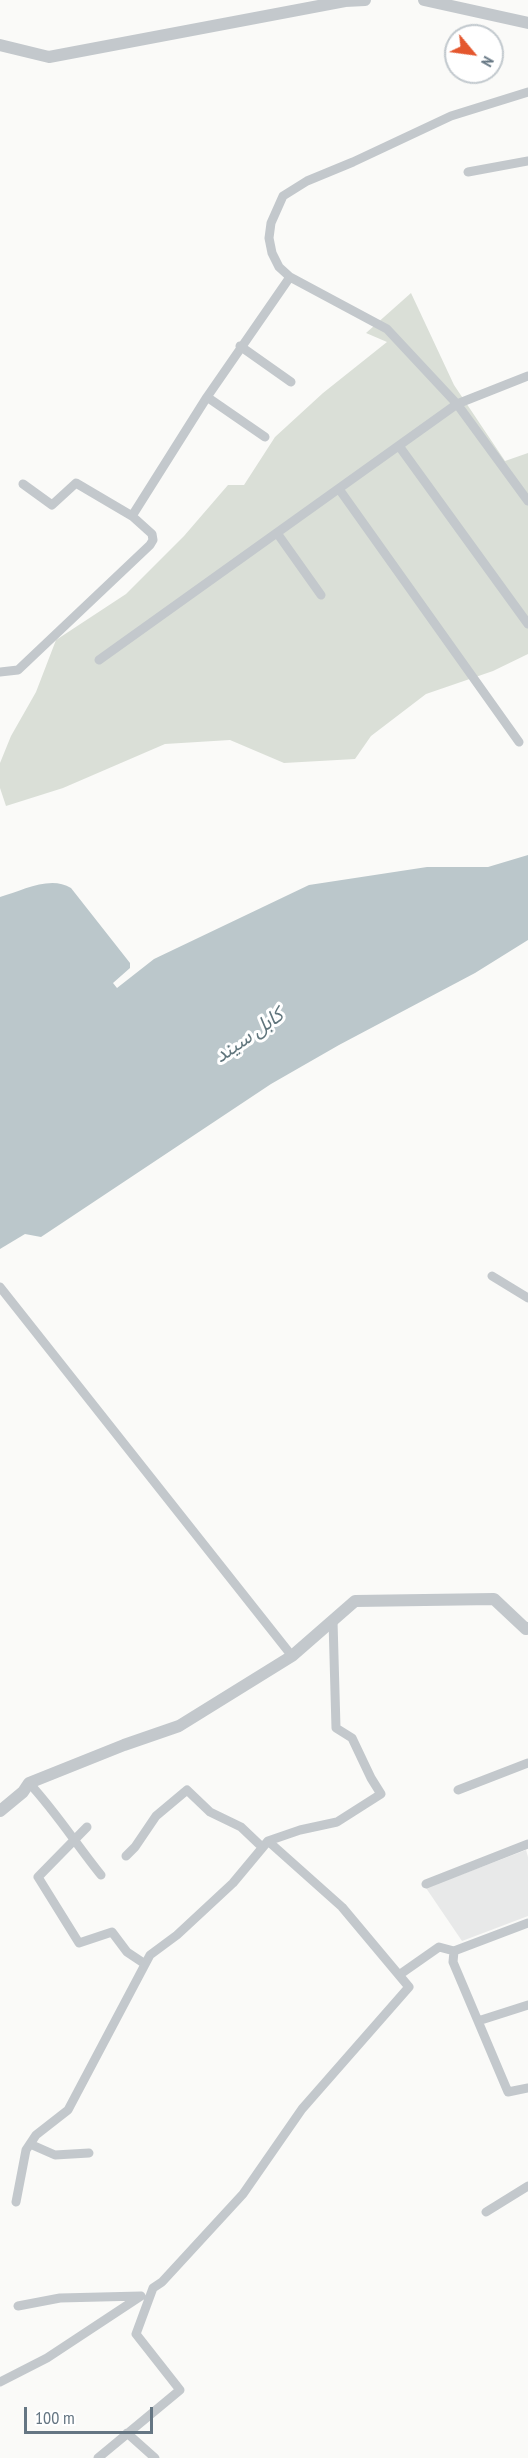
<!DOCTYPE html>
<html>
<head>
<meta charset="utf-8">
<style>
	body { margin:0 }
	#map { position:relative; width:528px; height:2458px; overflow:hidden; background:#fafaf8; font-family:"PT Sans Narrow",sans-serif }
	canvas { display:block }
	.north { position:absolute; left:444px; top:24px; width:60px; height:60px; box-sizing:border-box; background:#fff; border:2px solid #c1c8cd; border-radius:50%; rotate:119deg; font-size:16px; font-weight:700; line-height:24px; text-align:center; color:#657683 }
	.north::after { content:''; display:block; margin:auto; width:21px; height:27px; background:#e4572e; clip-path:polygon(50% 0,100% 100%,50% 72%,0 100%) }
	.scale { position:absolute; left:24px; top:2407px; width:129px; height:27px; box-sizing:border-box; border:3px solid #657683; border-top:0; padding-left:8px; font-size:18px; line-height:21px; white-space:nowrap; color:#657683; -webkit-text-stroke:4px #fff; paint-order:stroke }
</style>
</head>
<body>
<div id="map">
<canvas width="528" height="2458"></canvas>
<div class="north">N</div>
<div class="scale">100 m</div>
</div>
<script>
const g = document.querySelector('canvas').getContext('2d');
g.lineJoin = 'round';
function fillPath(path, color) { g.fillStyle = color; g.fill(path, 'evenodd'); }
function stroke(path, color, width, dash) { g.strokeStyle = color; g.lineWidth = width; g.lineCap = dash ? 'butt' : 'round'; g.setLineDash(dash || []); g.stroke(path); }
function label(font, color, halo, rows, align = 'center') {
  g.font = font + ' "PT Sans Narrow","Noto Sans Arabic",sans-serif'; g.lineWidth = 6; g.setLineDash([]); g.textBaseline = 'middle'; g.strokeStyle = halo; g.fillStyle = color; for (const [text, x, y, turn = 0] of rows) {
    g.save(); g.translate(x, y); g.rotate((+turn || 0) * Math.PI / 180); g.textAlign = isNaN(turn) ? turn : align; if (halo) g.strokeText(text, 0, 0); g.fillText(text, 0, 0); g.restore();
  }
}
const built = new Path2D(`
	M526 1850 528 1857V1916L462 1941 426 1888Z`);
const green = new Path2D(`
	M411 293 454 385 505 461 528 453V654L493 671 426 694 371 736 355 759 284 763 230 740 165 744 63 788 6 806 0 788V763L11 736 36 692 56 640 126 594 184 536 228 485H244L275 437 323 393 387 342 366 333Z`);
const water = new Path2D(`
	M528 855V940L475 973 339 1045 271 1084 41 1237 25 1234 0 1249V897C22 891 50 875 71 888L130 963V968L113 983 117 988 154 959 309 885 427 867H488Z`);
const minor = new Path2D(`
	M468 172 528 161
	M290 277 387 329 457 404 528 501
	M240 346 291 382
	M207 397 265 437
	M399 446 528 624
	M23 484 52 505 76 483 132 516
	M339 489 519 742
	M277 533 321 595
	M99 660 457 404 528 376
	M0 672 18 670 150 545 153 540 152 534 132 516 207 397 290 277 279 267 272 253 269 238 271 223 283 196 307 181 353 162 451 116 528 92
	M492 1276 528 1298
	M0 1287 292 1656
	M29 1783C56 1812 76 1844 101 1875
	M458 1790 528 1763
	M87 1827 38 1877 79 1943 112 1932 127 1952 145 1964
	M126 1856 135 1847 156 1816 187 1790 210 1812 241 1827 262 1847
	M426 1884 528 1844
	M454 1951 453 1962 508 2092 528 2088
	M399 1975 439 1947 454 1951 528 1923
	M478 2021 528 2005
	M30 2144 55 2155 89 2153
	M16 2202 26 2150 36 2135 68 2110 150 1955 177 1935 233 1883 268 1841
	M486 2212 528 2186
	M18 2306 60 2298 141 2296
	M0 2382 47 2358 141 2296
	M127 2433 155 2458
	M98 2458 180 2390 136 2334 153 2288 162 2282 243 2194 302 2109 409 1987 342 1907 268 1841 300 1830 337 1822 381 1794 371 1778 352 1738 336 1728 333 1621`);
const tertiary = new Path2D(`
	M424 0 528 23
	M0 45 49 57 345 1 365 0
	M0 1811 23 1792 29 1783 124 1745 179 1726 292 1656 355 1601 494 1599 526 1629 528 1628`);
const waterNames = [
	["کابل سيند",249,1036,-35]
];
fillPath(built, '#e8e9e9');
fillPath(green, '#dadfd7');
fillPath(water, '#bbc7cb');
stroke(minor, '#c3c8cc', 9);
stroke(tertiary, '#c3c8cc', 12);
label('italic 20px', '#60757c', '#fff', waterNames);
</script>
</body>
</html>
